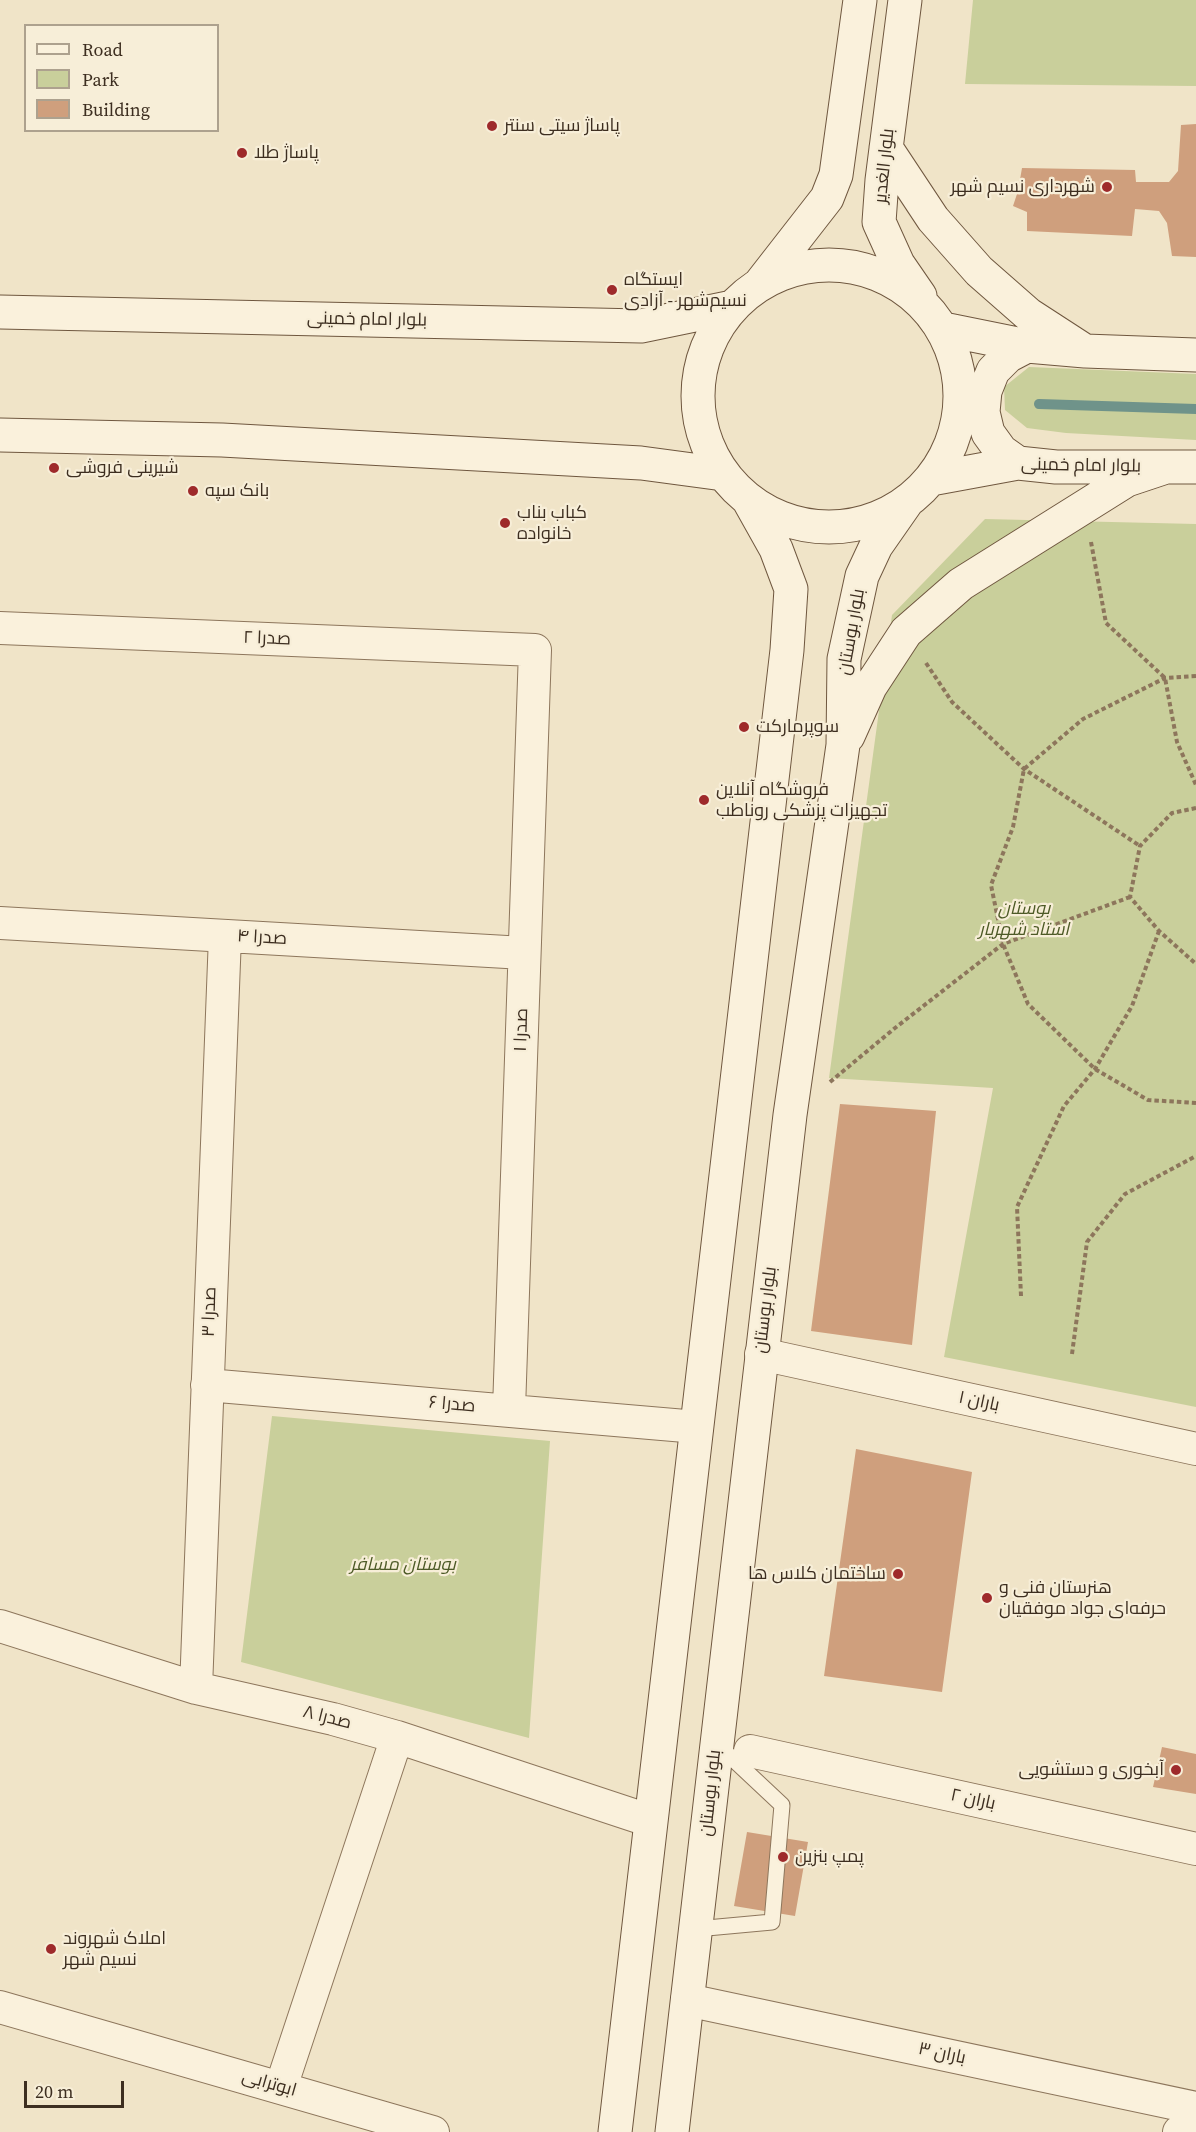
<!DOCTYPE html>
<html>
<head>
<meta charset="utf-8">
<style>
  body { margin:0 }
  #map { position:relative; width:1196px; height:2132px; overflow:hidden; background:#f0e4c8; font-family:"Source Serif 4",serif }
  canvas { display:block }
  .legend { position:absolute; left:24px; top:24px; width:195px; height:108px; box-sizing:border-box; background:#f7eed8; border:2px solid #ada18e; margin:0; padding:8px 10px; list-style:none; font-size:18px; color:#3d2e20 }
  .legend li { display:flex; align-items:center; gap:12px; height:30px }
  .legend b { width:30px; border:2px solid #ada18e }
  .scale { position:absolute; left:24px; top:2081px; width:100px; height:27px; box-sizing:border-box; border:3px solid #3d2e20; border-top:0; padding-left:8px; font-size:18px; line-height:21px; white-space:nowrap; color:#3d2e20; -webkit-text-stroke:4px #f7eed8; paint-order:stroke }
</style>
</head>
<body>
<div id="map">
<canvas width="1196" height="2132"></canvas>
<ul class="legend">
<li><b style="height:8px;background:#faf1dc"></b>Road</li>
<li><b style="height:16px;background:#c9cf9b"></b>Park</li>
<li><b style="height:16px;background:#cf9f7d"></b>Building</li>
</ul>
<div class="scale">20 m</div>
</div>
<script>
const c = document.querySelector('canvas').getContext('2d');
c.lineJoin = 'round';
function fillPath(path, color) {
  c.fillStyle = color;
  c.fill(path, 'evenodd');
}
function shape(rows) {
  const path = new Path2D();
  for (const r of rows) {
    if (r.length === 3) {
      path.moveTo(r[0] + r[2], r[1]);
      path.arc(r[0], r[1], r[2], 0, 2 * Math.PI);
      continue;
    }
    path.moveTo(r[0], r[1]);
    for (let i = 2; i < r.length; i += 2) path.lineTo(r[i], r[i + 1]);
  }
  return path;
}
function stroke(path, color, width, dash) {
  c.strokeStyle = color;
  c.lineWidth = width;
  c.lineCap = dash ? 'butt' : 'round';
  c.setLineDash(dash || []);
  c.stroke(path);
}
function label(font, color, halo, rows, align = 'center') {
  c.font = font + ' "Source Serif 4",Cairo,serif';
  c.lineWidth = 4.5;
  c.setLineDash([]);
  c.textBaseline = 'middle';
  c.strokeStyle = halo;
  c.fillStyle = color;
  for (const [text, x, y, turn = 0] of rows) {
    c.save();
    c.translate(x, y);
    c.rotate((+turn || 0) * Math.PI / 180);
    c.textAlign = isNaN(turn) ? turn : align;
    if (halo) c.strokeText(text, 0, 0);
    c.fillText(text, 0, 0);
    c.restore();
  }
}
fillPath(shape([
  [973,0,1196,0,1196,86,965,84],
  [1029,367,1196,374,1196,440,1066,433,1027,428,1005,410,1004,387],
  [985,519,1196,524,1196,1407,944,1357,993,1088,829,1078,892,615],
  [272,1416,550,1441,529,1738,241,1662]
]), '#c9cf9b');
stroke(shape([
  [1039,404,1196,409]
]), '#6f938a', 10);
fillPath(shape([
  [1196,124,1196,257,1172,256,1167,223,1159,211,1135,209,1132,236,1027,231,1027,212,1013,206,1018,191,1022,168,1135,170,1136,182,1169,182,1178,171,1181,125],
  [840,1104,936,1111,912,1345,811,1331],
  [856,1449,972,1472,942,1692,824,1676],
  [1162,1747,1196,1754,1196,1794,1153,1787],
  [747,1832,808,1842,795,1916,734,1906]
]), '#cf9f7d');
const lane = shape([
  [696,1929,772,1922,782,1805,718,1745]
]);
const street = shape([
  [0,628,535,650,509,1409],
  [0,923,524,953],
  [761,1354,1196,1449],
  [207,1385,697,1427],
  [0,1626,196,1688,333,1719,397,1737,651,1821],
  [196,1688,225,936],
  [750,1751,1196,1849],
  [687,2000,1196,2108],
  [0,2007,433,2132],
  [281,2087,397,1737],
  [1179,2132,1196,2122]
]);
const secondary = shape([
  [905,0,882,180,879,222,898,264,920,296],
  [886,148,933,219,979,271,1028,314,1085,351],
  [829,396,131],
  [760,284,827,198,836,175,860,0],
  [0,312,641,326,733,307],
  [943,329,1027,346,1085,351,1196,355],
  [0,435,222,440,641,463,723,474],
  [1018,463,1001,451,988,433,983,412,985,391,993,371,1008,356,1027,346],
  [931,479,1018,463,1056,467,1196,467],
  [848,736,870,687,906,632,961,584,1127,480,1166,467],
  [615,2132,787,650,791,589,776,549,748,499],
  [672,2132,790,1115,843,745,844,659,862,576,876,546,906,503]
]);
stroke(lane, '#8d765c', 17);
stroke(street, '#8d765c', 34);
stroke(secondary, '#6f573f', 35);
stroke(shape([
  [1091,542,1106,623,1165,678,1177,742,1196,785],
  [926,663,952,702,1024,769,1140,846],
  [1196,676,1165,678,1083,719,1024,769,1013,827,991,885,1003,944,1028,1004,1095,1069,1148,1100,1196,1103],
  [1196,808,1172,813,1140,846,1130,897,1159,931,1196,964],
  [830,1082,895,1028,1003,944,1130,897],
  [1021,1296,1017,1207,1064,1106,1095,1069,1132,1006,1159,931],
  [1072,1354,1087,1242,1125,1194,1196,1156]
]), '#8d765c', 4, [4.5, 3]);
stroke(lane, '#faf1dc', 15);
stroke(street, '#faf1dc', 32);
stroke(secondary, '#faf1dc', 33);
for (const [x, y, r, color] of [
  [492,126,6,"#9e2a2b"],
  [242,153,6,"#9e2a2b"],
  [1107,187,6,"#9e2a2b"],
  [612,290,6,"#9e2a2b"],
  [54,468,6,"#9e2a2b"],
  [193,491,6,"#9e2a2b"],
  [505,523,6,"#9e2a2b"],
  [744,727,6,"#9e2a2b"],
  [704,800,6,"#9e2a2b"],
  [898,1574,6,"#9e2a2b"],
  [987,1598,6,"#9e2a2b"],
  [1176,1770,6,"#9e2a2b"],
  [783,1857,6,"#9e2a2b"],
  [51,1949,6,"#9e2a2b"]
]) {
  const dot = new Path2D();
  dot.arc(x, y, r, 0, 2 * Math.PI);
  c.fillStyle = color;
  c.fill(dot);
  stroke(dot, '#f7eed8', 2);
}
label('18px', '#3d2e20', '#f7eed8', [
  ["پاساژ سیتی سنتر",504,126],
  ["پاساژ طلا",254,153],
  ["شهرداری نسیم شهر",1095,187,"right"],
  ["ایستگاه",624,280],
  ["نسیم‌شهر - آزادی",624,301],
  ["شیرینی فروشی",66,468],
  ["بانک سپه",205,491],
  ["کباب بناب",517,513],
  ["خانواده",517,534],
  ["سوپرمارکت",756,727],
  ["فروشگاه آنلاین",716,790],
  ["تجهیزات پزشکی روناطب",716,811],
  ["ساختمان کلاس ها",886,1574,"right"],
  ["هنرستان فنی و",999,1588],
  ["حرفه‌ای جواد موفقیان",999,1609],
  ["آبخوری و دستشویی",1164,1770,"right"],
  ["پمپ بنزین",795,1857],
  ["املاک شهروند",63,1939],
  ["نسیم شهر",63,1960]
], 'left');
label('18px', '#3d2e20', '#f7eed8', [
  ["بلوار الغدیر",885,166,-84],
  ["بلوار امام خمینی",367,320,1],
  ["بلوار امام خمینی",1081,466,1],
  ["بلوار بوستان",852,632,-80],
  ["صدرا ۲",267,639,2],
  ["صدرا ۴",262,938,3],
  ["صدرا ۱",522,1030,-88],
  ["بلوار بوستان",766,1310,-83],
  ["صدرا ۳",210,1312,-88],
  ["باران ۱",979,1402,12],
  ["صدرا ۶",452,1405,5],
  ["صدرا ۸",327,1718,14],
  ["بلوار بوستان",711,1793,-84],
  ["باران ۲",973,1800,12],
  ["باران ۳",942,2054,12],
  ["ابوترابی",269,2084,16]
]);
label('italic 18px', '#4d5a26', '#f7eed8', [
  ["بوستان",1024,909],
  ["استاد شهریار",1024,930],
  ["بوستان مسافر",403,1565]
]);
</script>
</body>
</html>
